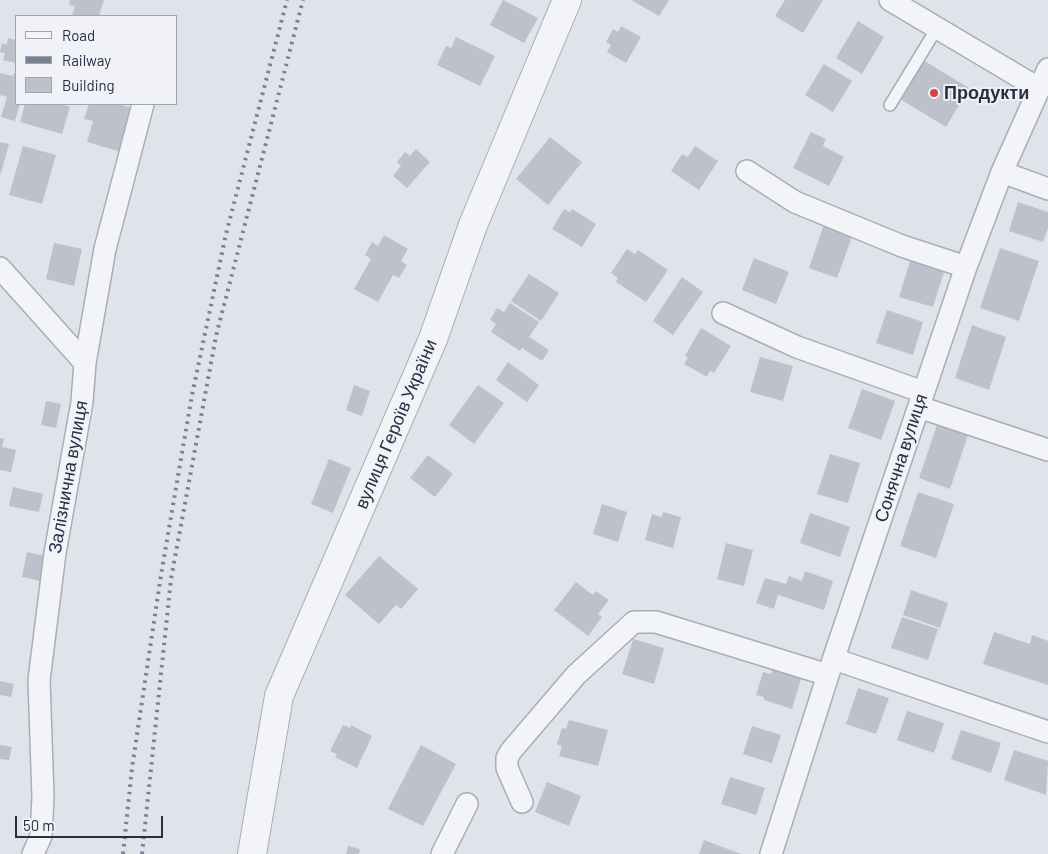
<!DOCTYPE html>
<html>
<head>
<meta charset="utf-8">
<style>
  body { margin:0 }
  #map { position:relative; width:1048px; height:854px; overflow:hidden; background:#e0e3e9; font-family:Barlow,sans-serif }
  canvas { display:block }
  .legend { position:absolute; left:15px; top:15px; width:162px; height:90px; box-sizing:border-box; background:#f0f2f7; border:1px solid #a0a4ae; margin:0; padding:6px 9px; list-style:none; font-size:15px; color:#292e41 }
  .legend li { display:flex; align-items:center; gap:10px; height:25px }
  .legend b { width:25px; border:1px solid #a0a4ae }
  .scale { position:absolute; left:15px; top:816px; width:148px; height:22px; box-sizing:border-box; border:2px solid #292e41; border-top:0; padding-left:6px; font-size:15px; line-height:18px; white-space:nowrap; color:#292e41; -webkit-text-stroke:4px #f0f2f7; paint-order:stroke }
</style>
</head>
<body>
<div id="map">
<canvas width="1048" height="854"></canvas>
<ul class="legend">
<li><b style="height:6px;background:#f3f4f7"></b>Road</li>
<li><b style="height:6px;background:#798093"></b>Railway</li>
<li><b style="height:14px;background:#bdc1cc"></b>Building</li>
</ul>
<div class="scale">50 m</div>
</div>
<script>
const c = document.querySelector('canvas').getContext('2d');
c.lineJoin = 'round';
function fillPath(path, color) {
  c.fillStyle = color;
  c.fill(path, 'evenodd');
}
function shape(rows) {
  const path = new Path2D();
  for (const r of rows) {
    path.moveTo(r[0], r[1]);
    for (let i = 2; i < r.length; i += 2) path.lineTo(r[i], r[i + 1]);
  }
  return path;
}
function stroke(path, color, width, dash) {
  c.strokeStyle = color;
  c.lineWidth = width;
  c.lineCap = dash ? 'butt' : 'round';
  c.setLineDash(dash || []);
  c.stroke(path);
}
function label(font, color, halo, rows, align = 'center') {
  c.font = font + ' Barlow,sans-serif';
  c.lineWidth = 4;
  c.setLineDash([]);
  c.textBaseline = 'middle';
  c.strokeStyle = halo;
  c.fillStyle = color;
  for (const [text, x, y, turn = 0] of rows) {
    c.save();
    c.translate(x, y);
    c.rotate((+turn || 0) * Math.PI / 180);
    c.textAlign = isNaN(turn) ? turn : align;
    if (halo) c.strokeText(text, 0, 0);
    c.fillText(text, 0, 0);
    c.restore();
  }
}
fillPath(shape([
  [70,0,104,0,99,16,72,16,75,6,69,5],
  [503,0,538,18,524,43,490,25],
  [631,0,669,0,659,16],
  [785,0,823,0,803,33,775,16],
  [858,21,884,37,862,74,836,58],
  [621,26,641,37,626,63,607,52,611,45,606,42,613,29,618,32],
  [456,37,495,56,480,86,437,65,446,46,451,48],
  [8,38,16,40,16,63,3,60,5,53,0,52,2,43,7,45],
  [923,60,969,88,946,127,900,99],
  [824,64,852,81,833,112,805,95],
  [0,73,13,76,14,73,16,73,16,104,20,104,15,121,1,117,7,97,0,95],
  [25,104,61,104,70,107,62,134,20,122],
  [89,104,119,104,132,108,121,152,87,142,93,121,84,119],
  [811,132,826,139,823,146,844,157,829,186,793,168],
  [550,137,582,162,548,205,516,179],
  [0,142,9,144,1,173,0,173],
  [23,146,56,155,42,204,9,195],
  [695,146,718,161,699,190,671,171,682,154,688,157],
  [416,149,430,162,407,188,393,176,401,166,397,162,405,152,410,156],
  [1018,202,1048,212,1048,228,1043,242,1009,231],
  [564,209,570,212,572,209,596,224,582,247,552,229],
  [824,224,853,234,837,278,809,268],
  [384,235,408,249,401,261,407,265,399,278,393,275,378,302,354,289,371,259,365,255,372,242,378,246],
  [54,243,82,249,74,286,46,279],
  [1000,248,1039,261,1019,321,980,308],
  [627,249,635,254,638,250,668,270,646,302,616,282,618,278,611,273],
  [754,258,789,272,776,304,742,290],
  [910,261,944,272,933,307,899,297],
  [529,274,559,293,541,321,511,301],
  [682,277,703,292,673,335,653,321],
  [510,303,539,322,529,337,549,350,542,361,522,348,520,351,491,332,496,324,490,320,497,308,504,312],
  [887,310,923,322,913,355,876,343],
  [972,325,1006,337,989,390,955,378],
  [701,328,731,346,714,373,710,371,707,377,684,364,688,357,685,356],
  [760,357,793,366,783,401,750,392],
  [508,362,539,385,527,402,496,380],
  [354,385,370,391,362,416,346,410],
  [478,385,504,403,474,444,449,425],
  [862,389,895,401,881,440,848,428],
  [46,401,61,404,56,428,41,425],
  [939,419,970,429,950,489,919,478],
  [0,438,4,439,2,447,16,450,11,472,0,470],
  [830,454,860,463,848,503,817,494],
  [428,455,453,474,435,497,410,478],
  [329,459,351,468,333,513,311,504],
  [13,487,43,494,39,512,9,506],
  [918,492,954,504,936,558,900,546],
  [602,504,627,512,618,542,593,534],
  [663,512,681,517,673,548,645,540,652,514,662,517],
  [810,513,850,527,840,557,800,543],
  [726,543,753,550,744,586,717,579],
  [27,552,45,556,40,581,22,577],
  [379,556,418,589,401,609,396,605,379,624,345,595],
  [805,571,833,581,824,610,778,595,774,609,756,603,765,578,786,584,789,576,802,581],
  [576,582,593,595,596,591,609,600,598,614,602,617,588,636,554,610],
  [911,590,948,603,940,628,903,615],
  [902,617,938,629,928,660,891,648],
  [994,632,1030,644,1032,635,1048,641,1048,685,983,664],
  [633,639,664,648,654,684,622,674],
  [775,664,803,672,792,709,764,700,764,697,756,695,763,672,771,674],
  [0,681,14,684,11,697,0,695],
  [858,688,889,698,876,734,846,724],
  [907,711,944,723,934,753,897,740],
  [569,720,608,730,598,766,559,756,562,746,557,744,562,728,566,729],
  [343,725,350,728,351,725,372,736,357,768,335,757,337,754,330,751],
  [752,726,781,735,772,763,743,754],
  [961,730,1001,743,991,773,951,759],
  [0,745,12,747,9,760,0,759],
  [421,745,456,764,423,826,388,809],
  [1014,750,1048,761,1046,795,1004,780],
  [730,777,765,788,756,815,721,804],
  [547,782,581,796,569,826,535,812],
  [704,840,741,854,699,854],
  [348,846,360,849,359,854,346,854]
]), '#bdc1cc');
const service = shape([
  [890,105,937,28]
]);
const minor = shape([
  [890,0,1038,88],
  [747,171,795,202,902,246,966,267],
  [1002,172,1048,189],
  [0,268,85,363],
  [723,313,797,347,923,392],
  [919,407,1048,450],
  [834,659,1048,732],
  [522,802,507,768,507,758,511,751,576,675,634,622,656,622,828,675],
  [33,854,41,836,43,797,39,680,55,553,82,402,85,363,105,249,143,104],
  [442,854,467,804],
  [771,854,828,675,966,267,1002,172,1048,69]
]);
const tertiary = shape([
  [252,854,279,696,433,339,473,225,567,0]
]);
stroke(service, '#a9adb7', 14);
stroke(minor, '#a9adb7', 24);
stroke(tertiary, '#a9adb7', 30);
stroke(service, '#f3f4f7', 11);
stroke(minor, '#f3f4f7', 21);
stroke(tertiary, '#f3f4f7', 28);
stroke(shape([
  [123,854,132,768,161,575,192,395,226,234,287,0],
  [142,854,171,579,216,336,303,0]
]), '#798093', 4, [2.5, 5]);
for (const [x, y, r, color] of [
  [934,93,5,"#cf4548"]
]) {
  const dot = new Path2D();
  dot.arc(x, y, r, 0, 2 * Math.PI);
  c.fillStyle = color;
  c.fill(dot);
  stroke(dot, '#f0f2f7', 2);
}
label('bold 18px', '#292e41', '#f0f2f7', [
  ["Продукти",944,93]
], 'left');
label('18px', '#292e41', '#f0f2f7', [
  ["вулиця Героїв України",396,424,-67],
  ["Сонячна вулиця",901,458,-72],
  ["Залізнична вулиця",68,477,-80]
]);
</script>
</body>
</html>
